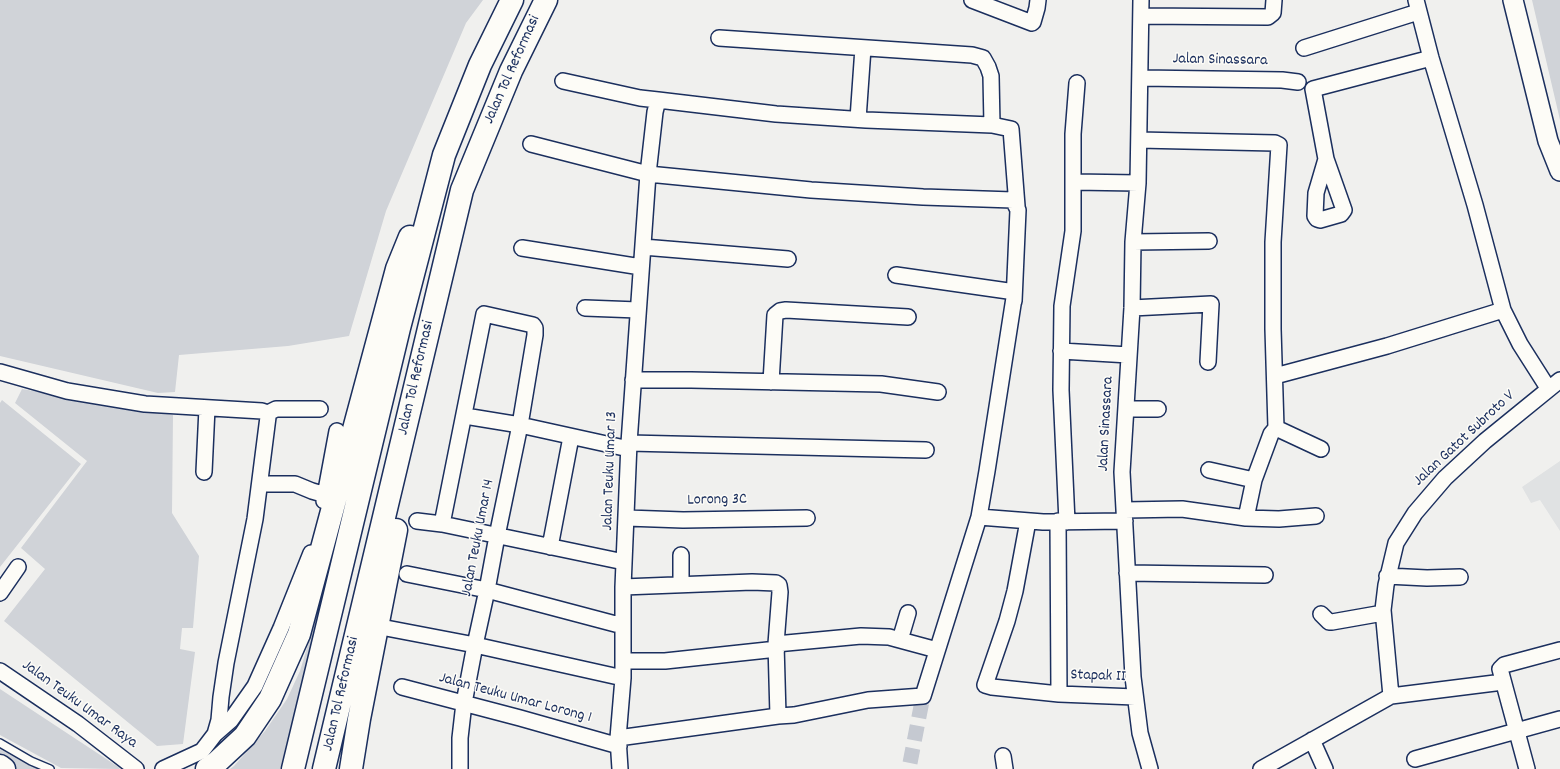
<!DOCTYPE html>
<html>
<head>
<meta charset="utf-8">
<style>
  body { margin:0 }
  canvas { display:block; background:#f0f0ee }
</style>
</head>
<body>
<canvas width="1560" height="769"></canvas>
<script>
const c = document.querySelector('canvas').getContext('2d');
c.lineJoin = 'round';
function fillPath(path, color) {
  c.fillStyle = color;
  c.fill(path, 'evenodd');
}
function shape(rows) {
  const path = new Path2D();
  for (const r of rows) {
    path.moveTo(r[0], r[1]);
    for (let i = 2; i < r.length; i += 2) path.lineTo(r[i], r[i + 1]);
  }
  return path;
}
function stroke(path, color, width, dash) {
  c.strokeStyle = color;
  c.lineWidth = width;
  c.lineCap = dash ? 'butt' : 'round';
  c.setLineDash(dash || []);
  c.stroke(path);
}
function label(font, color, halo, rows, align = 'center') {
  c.font = font + ' Dekko,sans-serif';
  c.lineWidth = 3;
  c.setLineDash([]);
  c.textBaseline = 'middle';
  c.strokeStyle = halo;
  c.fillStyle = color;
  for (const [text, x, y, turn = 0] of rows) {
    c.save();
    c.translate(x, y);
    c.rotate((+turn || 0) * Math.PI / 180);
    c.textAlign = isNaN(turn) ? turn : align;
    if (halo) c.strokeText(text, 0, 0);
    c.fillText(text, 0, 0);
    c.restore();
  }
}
fillPath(shape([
  [1560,461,1560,531,1540,500,1531,503,1522,487]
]), '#e0e2e3');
fillPath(shape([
  [0,0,483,0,466,23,386,211,349,336,288,346,179,355,175,392,158,393,0,356],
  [1532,0,1560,0,1560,120],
  [22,389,173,415,172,513,199,556,193,628,182,628,180,649,195,652,183,744,157,746,4,621,45,569,21,548,87,461,15,403],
  [2,400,81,464,0,567,0,403],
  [336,551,280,769,230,769,234,766,265,731,287,699,300,671],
  [0,689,120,768,119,769,61,768,0,735],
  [0,749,25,763,42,769,17,769,9,765,0,759]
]), '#d0d3d8');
stroke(shape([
  [910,763,923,696]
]), '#c5c9d1', 15, [15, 8]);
const service = shape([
  [0,743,31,761,50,769]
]);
const minor = shape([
  [972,0,1032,23,1033,22,1037,8,1038,0],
  [1141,0,1138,183,1133,242,1132,308,1122,472,1133,677,1140,733,1150,769],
  [1416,0,1431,58,1475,205,1503,310,1520,344,1548,388],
  [1141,16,1268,17,1273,13,1274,0],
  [719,38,972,55,983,58,988,67,991,76,992,125],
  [1304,48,1418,12],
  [1141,78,1282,80,1298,82],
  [563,81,640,98,658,100,655,112,648,174,811,190,923,197,1013,200,1018,210,1014,301],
  [658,100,776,114,866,120,992,125,1011,129,1017,206],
  [858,119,863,48],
  [1139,140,1275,143,1279,145,1273,242,1273,329,1276,428,1271,434,1254,480,1246,518],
  [531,144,648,174,629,443,623,587,623,678,618,738,620,769],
  [1326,159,1344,210,1341,214,1320,220,1317,219,1315,216,1316,193,1326,159,1313,89,1431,58],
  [1074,182,1138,183],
  [1133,242,1209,241],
  [643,247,788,259],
  [522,248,641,267],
  [585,308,638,310],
  [1132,308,1211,304,1208,362],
  [1061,351,1129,355],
  [0,372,67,391,145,404,262,411,268,413],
  [1275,376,1387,346,1503,310],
  [633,380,691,380,881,384,938,392],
  [771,382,775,315,780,311,786,310,908,317],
  [1126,409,1158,409],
  [268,413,276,409,320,409],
  [465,416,520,425,535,335,535,328,533,325,484,314,442,524,624,562],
  [1276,428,1321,449],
  [629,443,926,450],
  [1209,470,1254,480],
  [204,472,207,408],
  [260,484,295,484,312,491,326,495],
  [324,501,337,431],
  [1125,510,1182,509,1246,518,1279,519,1316,516],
  [979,517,1043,522,1125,521],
  [627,518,683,520,807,518],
  [417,521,442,524],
  [1028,521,1015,591,1007,621,985,685,992,687,1059,694,1135,697],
  [1058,521,1059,694],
  [1067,522,1061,390,1062,306,1073,231,1073,134,1077,83],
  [550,547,571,437],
  [1127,573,1265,575],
  [407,574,487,590,623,626],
  [1387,576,1427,578,1460,577],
  [681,584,681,555],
  [623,587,752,582,776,583,779,585,780,592,776,644,778,716],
  [0,593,18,567],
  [908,613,900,640,937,650],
  [1321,614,1329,622,1332,622,1383,613],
  [386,628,475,645,623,678],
  [776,644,861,636,889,637,900,640],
  [623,661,665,661,777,649],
  [0,671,78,724,136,769],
  [402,687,520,718,619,746],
  [1391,696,1383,610,1386,585,1396,543,1415,513,1445,478,1485,441,1560,380],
  [215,734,231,720,255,686,281,628,311,553],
  [618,738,778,716,794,715,868,700,923,696,979,517,987,471,1014,298,1012,293,1008,291,896,275],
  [1312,740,1325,769],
  [1003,756,1005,769],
  [1415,759,1560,719],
  [163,769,202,751,215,734,219,720,221,697,226,663,255,519,268,417,268,413],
  [460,769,460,738,464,703,475,645,487,590,497,536,520,425,629,449],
  [1261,769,1391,696,1503,682],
  [1527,769,1500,669,1504,665,1560,650]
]);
const tertiary = shape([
  [1513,0,1548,141,1560,171]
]);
const motorway = shape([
  [0,766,4,769],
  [207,769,216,763,245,736,270,699,299,634,397,269,410,237],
  [293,769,399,328,444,155,480,65,512,0],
  [324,769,462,190,511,71,546,0],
  [351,769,359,719,396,530]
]);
stroke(service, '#1b2f5e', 10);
stroke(minor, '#1b2f5e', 18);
stroke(tertiary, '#1b2f5e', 22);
stroke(motorway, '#1b2f5e', 25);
stroke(service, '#fdfcf7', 7);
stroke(minor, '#fdfcf7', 15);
stroke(tertiary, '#fdfcf7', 19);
stroke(motorway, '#fdfcf7', 22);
label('16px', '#1b2f5e', '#fdfcf7', [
  ["Jalan Sinassara",1220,61,1],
  ["Jalan Tol Reformasi",513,70,-66],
  ["Jalan Tol Reformasi",417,378,-77],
  ["Jalan Sinassara",1107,424,-87],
  ["Jalan Gatot Subroto V",1465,439,-43],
  ["Jalan Teuku Umar 13",611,471,-88],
  ["Lorong 3C",717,501,-1],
  ["Jalan Teuku Umar 14",479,538,-79],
  ["Stapak II",1098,677,2],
  ["Jalan Tol Reformasi",342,694,-77],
  ["Jalan Teuku Umar Lorong 1",515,699,15],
  ["Jalan Teuku Umar Raya",79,705,36]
]);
</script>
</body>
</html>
